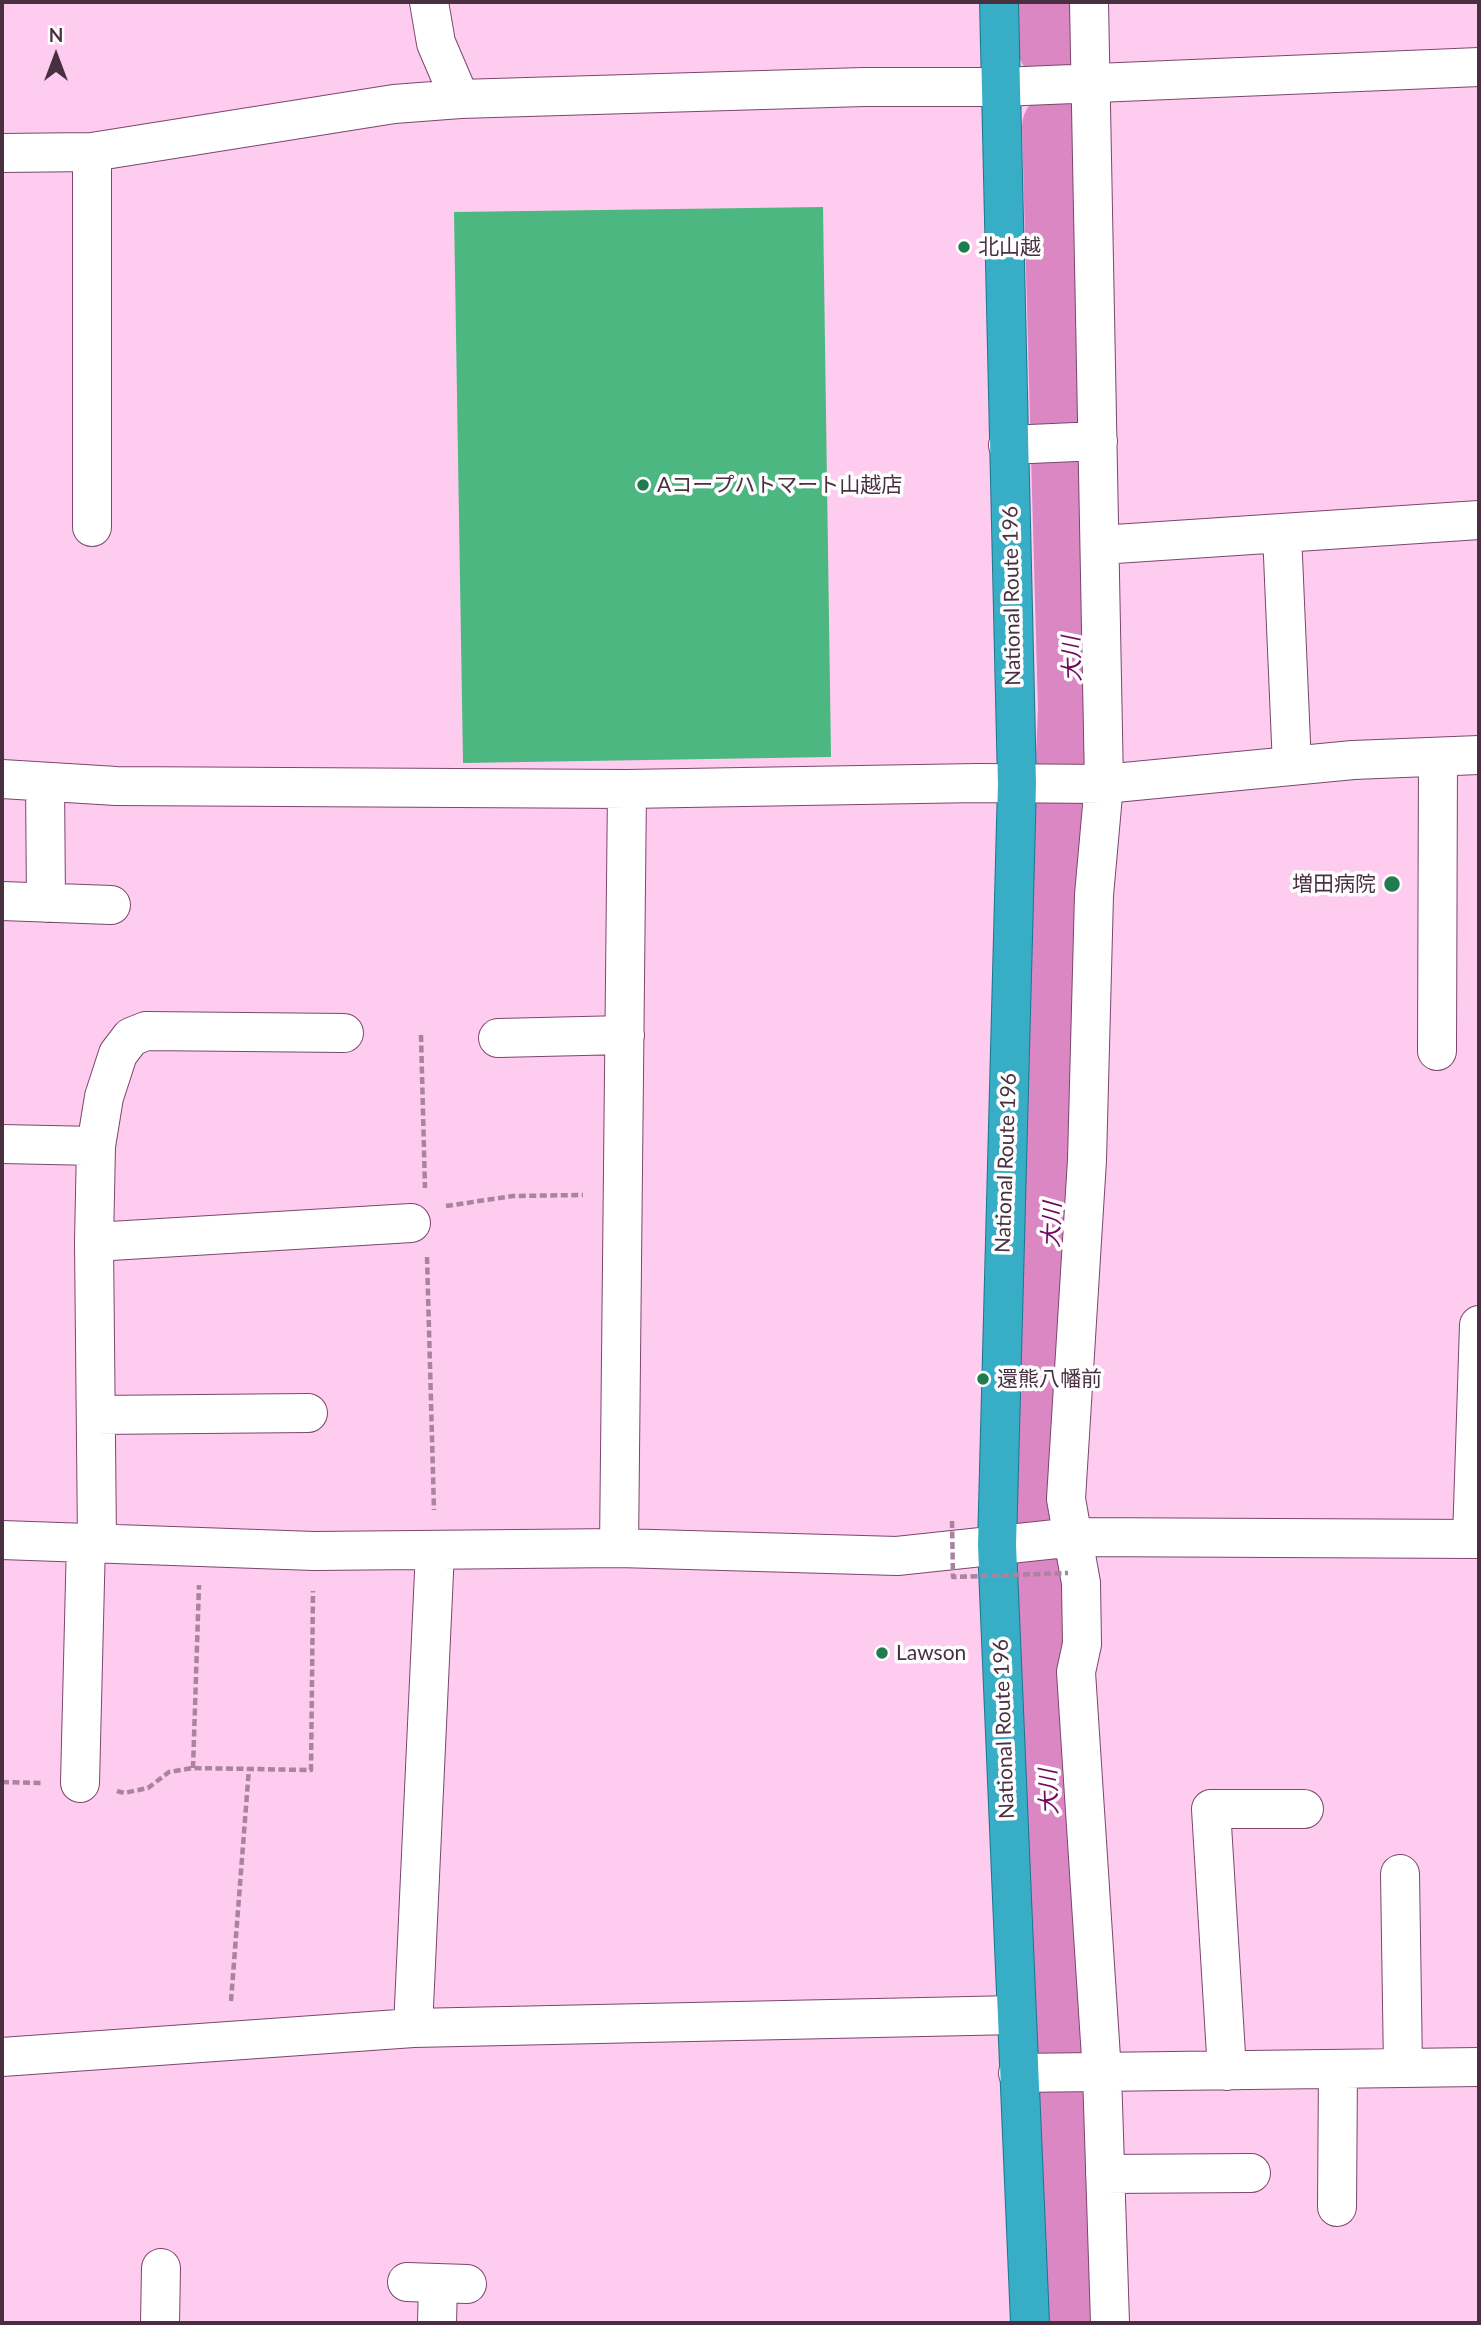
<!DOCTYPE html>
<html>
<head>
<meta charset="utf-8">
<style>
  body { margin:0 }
  #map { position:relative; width:1481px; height:2325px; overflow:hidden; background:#fdccee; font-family:Lato,sans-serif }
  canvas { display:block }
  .frame { position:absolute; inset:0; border:4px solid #483041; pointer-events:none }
  .north { position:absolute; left:21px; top:21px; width:70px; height:70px; -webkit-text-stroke:5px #fefefe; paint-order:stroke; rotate:0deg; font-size:19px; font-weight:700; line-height:28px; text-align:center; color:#483041 }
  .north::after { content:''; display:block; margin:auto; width:24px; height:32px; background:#483041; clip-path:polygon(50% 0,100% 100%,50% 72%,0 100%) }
</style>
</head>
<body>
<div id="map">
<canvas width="1481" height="2325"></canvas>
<div class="frame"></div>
<div class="north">N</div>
</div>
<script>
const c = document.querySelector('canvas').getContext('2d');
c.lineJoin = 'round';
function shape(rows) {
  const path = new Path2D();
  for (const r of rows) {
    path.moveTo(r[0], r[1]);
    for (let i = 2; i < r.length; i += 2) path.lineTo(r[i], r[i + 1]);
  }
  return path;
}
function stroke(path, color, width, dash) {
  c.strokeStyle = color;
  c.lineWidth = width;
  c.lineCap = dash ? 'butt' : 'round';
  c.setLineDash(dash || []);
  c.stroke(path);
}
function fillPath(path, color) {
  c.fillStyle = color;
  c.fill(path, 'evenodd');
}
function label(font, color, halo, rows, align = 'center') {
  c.font = font + ' Lato,"Noto Sans JP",sans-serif';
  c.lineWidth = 7;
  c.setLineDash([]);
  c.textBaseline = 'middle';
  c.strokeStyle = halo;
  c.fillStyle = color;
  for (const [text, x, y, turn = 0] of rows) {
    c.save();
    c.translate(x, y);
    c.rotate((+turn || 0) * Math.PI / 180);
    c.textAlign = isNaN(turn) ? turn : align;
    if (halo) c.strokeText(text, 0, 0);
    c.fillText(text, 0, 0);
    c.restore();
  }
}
stroke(shape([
  [1052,2,1053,45],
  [1058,127,1074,709,1041,1500,1058,2109,1071,2323]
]), '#db87c4', 72);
fillPath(shape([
  [823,207,831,757,463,763,454,212]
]), '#4cb780');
const minor = shape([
  [429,2,436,43,460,99],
  [1089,2,1104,784,1094,895,1087,1160,1066,1499,1081,1583,1082,1644,1076,1672,1102,2073,1110,2323],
  [92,152,92,527],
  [2,153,92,152,394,104,460,99,864,87,1001,87,1479,67],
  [1008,445,1098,441],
  [1282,533,1292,766],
  [1100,545,1479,520],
  [2,779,116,786,627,789,978,783,1104,784,1353,760,1479,755],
  [45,782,46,903],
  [2,901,111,905],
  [498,1038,625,1035],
  [1437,1051,1438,757],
  [2,1144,96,1146],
  [94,1242,411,1223],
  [96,1415,308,1413],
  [1472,1539,1479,1325],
  [2,1540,314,1551,619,1548,897,1556,1075,1537,1479,1539],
  [97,1541,94,1242,96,1146,104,1097,118,1054,131,1037,146,1031,344,1033],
  [619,1548,627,789],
  [80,1783,86,1541],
  [1400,1874,1403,2068],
  [413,2028,435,1551],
  [2,2057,413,2028,1016,2015],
  [1227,2071,1211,1809,1304,1809],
  [1018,2073,1479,2067],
  [1105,2174,1251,2173],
  [1337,2207,1338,2069],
  [407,2282,467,2284],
  [160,2323,161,2268],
  [437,2323,438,2284]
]);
const trunk = shape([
  [999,2,1017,784,997,1545,1030,2323]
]);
stroke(minor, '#7b476d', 40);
stroke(trunk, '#1d758e', 40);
stroke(shape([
  [421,1035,425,1188],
  [446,1206,513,1196,583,1195],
  [427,1257,434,1510],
  [193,1768,199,1585],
  [2,1782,43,1783],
  [117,1791,124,1793,148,1788,169,1772,193,1768,311,1770,313,1591],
  [231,2001,249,1768]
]), '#aa849e', 4.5, [7, 3.5]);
stroke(minor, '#fff', 38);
stroke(trunk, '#38aec6', 38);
stroke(shape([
  [952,1521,953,1577,1068,1573]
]), '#aa849e', 4.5, [7, 3.5]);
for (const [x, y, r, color] of [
  [964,247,7,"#217b50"],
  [643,485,7,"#217b50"],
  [1392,884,9,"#217b50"],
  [983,1379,7,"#217b50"],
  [882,1653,7,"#217b50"]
]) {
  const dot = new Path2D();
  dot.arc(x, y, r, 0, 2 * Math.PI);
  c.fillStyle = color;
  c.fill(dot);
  stroke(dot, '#fefefe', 2.5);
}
label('21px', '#483041', '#fefefe', [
  ["北山越",978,247],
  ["Aコープハトマート山越店",657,485],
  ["増田病院",1376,884,"right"],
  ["還熊八幡前",997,1379],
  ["Lawson",896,1653]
], 'left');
label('21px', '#483041', '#fefefe', [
  ["National Route 196",1012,596,-91],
  ["National Route 196",1006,1163,-88],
  ["National Route 196",1004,1729,-92]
]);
label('italic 23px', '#71095e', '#fefefe', [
  ["大川",1072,659,-92],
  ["大川",1052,1225,-88],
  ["大川",1049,1792,-92]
]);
</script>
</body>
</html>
